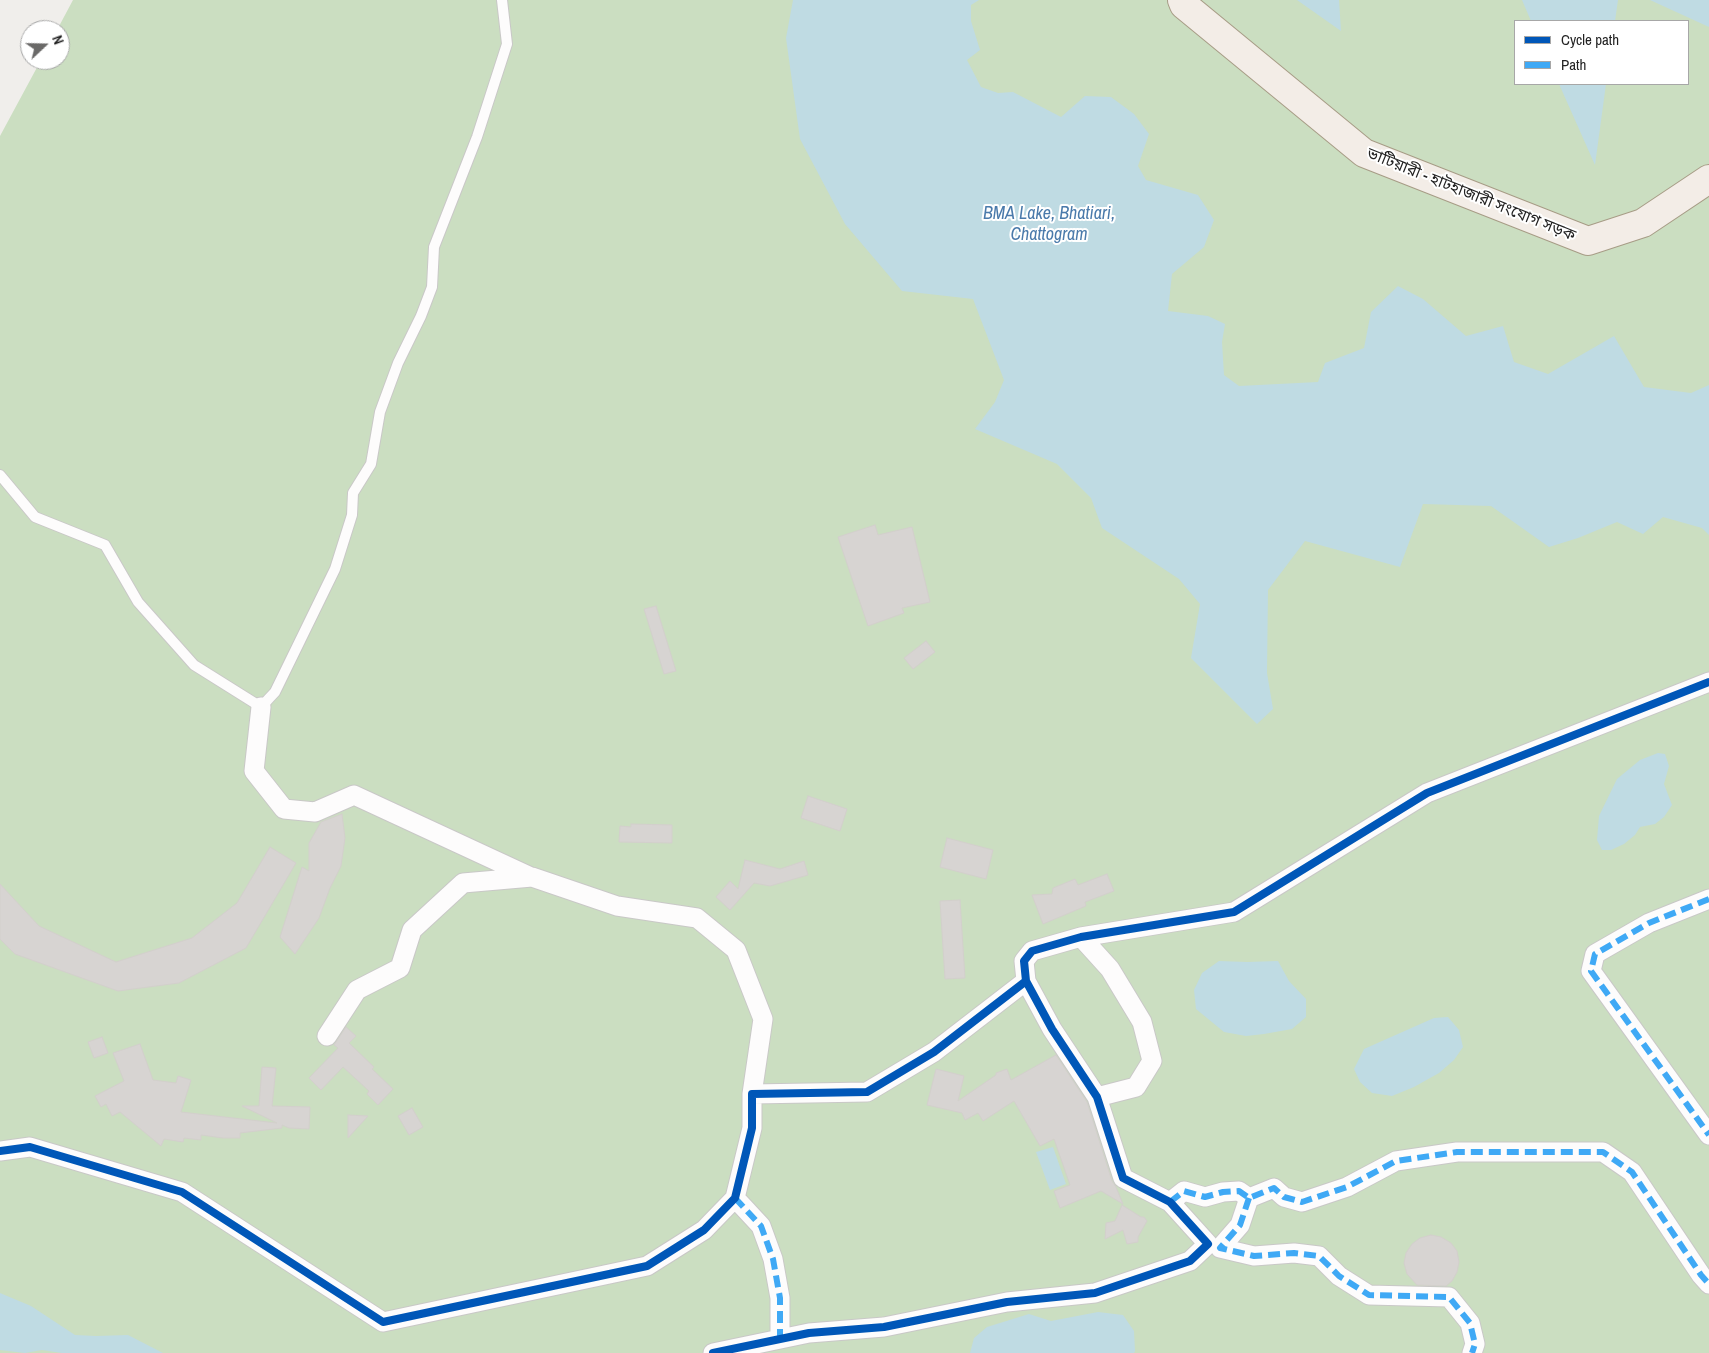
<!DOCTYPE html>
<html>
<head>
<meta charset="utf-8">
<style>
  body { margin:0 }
  #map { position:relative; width:1709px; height:1353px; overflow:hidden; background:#f0eeeb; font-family:"Archivo Narrow",sans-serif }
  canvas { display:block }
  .legend { position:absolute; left:1514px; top:20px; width:175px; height:65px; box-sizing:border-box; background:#fff; border:1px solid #a7a7a7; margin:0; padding:6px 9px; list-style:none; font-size:15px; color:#222 }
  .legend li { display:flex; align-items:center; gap:10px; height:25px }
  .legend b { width:25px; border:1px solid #a7a7a7 }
  .north { position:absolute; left:20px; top:20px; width:50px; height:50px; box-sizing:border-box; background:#fff; border:1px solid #a7a7a7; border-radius:50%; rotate:69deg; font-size:14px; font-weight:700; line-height:20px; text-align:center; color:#222 }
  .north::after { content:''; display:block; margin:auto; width:18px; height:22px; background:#6a6968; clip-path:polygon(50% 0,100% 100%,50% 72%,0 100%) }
</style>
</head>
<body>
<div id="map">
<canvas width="1709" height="1353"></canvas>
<ul class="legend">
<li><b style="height:6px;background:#0057b8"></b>Cycle path</li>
<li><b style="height:6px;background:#3fa9f5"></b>Path</li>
</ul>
<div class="north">N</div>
</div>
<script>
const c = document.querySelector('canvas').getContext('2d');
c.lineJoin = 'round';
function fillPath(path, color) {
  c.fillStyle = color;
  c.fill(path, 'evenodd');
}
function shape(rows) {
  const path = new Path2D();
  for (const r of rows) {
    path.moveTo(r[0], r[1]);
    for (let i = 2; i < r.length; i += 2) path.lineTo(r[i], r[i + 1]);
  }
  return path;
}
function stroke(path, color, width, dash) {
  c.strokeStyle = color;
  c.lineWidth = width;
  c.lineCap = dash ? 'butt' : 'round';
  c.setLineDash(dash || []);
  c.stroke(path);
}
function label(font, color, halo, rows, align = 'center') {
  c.font = font + ' "Archivo Narrow","Noto Sans Bengali",sans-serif';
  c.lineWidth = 4;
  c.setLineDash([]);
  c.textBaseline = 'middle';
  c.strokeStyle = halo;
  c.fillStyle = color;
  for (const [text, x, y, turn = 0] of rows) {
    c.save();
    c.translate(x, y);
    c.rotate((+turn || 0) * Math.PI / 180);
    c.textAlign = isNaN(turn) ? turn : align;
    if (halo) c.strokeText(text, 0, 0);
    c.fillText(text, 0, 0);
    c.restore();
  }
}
fillPath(shape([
  [73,0,1709,0,1709,1353,0,1353,0,136,41,60,60,60,60,30,57,30],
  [1515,21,1688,21,1688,84,1515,84]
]), '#cbdec1');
fillPath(shape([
  [793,0,979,0,971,5,971,21,980,50,967,60,981,87,998,93,1013,92,1061,117,1085,96,1111,97,1134,114,1149,134,1138,166,1146,180,1198,195,1214,220,1204,247,1172,274,1168,311,1208,316,1225,324,1222,342,1224,375,1239,386,1318,382,1325,363,1364,348,1371,312,1398,286,1423,299,1466,336,1503,326,1514,362,1548,374,1614,336,1644,387,1691,393,1709,385,1709,535,1702,528,1663,517,1643,534,1617,522,1578,538,1549,547,1491,506,1423,504,1400,567,1305,541,1268,590,1267,673,1273,709,1257,724,1191,658,1200,604,1179,579,1102,528,1091,498,1057,464,975,429,995,402,1004,380,973,299,902,291,845,224,800,139,786,38],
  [1297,0,1339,0,1341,31],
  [1522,0,1618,0,1615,21,1531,21],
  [1650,0,1709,0,1709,27],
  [1559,84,1606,84,1595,165],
  [1658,753,1665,754,1669,766,1664,784,1672,805,1664,817,1655,824,1640,827,1635,835,1624,844,1611,850,1602,850,1597,840,1599,816,1617,779,1640,760],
  [1219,961,1247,962,1278,961,1289,981,1306,999,1306,1017,1292,1029,1264,1034,1246,1036,1224,1032,1196,1009,1194,990,1202,973],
  [1448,1017,1459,1030,1463,1047,1454,1060,1439,1073,1414,1087,1392,1096,1372,1093,1360,1082,1354,1069,1364,1049,1434,1018],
  [1053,1147,1066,1184,1050,1190,1036,1152],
  [0,1293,31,1306,75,1335,96,1336,128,1335,163,1353,62,1353,42,1350,25,1353,0,1350],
  [1098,1312,1123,1315,1134,1331,1135,1351,1134,1353,970,1353,974,1338,987,1327,1029,1314,1051,1321]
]), '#bfdbe3');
const building = shape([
  [875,525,878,535,912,527,930,602,902,608,904,613,868,626,838,537,875,525],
  [656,606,676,671,664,674,644,609,656,606],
  [926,641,935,652,913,669,904,658,926,641],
  [808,796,847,809,840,831,801,818,808,796],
  [342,814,345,838,341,866,330,888,319,918,295,954,280,937,302,867,309,871,309,843,321,822,342,814],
  [631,824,672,825,672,843,619,842,620,826,631,827,631,824],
  [947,838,993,850,986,879,940,867,947,838],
  [270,847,296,863,246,948,179,983,118,991,15,954,0,939,0,884,39,926,116,962,192,938,237,903,270,847],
  [745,860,780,869,804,861,808,875,770,886,754,883,730,910,716,897,730,881,738,889,745,860],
  [1107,874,1114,891,1085,902,1086,906,1043,924,1032,895,1052,894,1053,888,1075,879,1078,885,1107,874],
  [960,900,965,978,945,979,940,901,960,900],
  [346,1027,356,1036,349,1043,374,1067,372,1069,393,1089,378,1105,367,1094,369,1091,343,1067,321,1090,309,1078,338,1048,334,1045,346,1027],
  [102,1037,108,1053,94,1058,88,1042,102,1037],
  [140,1044,153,1080,176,1083,178,1076,191,1080,181,1112,277,1123,242,1106,259,1106,262,1067,276,1068,272,1106,310,1107,309,1129,289,1128,282,1125,282,1128,240,1133,240,1138,223,1138,201,1135,201,1140,184,1138,183,1142,164,1139,161,1146,120,1112,112,1116,106,1104,101,1107,95,1096,124,1081,113,1053,140,1044],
  [1056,1055,1087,1102,1112,1181,1116,1187,1123,1204,1101,1191,1060,1208,1054,1191,1070,1185,1054,1139,1040,1146,1014,1101,983,1121,978,1113,965,1120,962,1113,927,1105,936,1069,964,1076,958,1101,996,1075,996,1073,1007,1069,1011,1080,1056,1055],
  [412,1108,423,1127,409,1135,398,1116,412,1108],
  [348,1115,368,1116,348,1138,348,1115],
  [1122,1205,1141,1217,1144,1217,1147,1221,1138,1237,1138,1242,1127,1244,1123,1230,1105,1239,1106,1223,1115,1221,1122,1205],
  [1431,1235,1441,1237,1451,1243,1457,1251,1459,1262,1457,1272,1452,1281,1446,1286,1417,1285,1407,1274,1404,1263,1406,1253,1412,1244,1420,1238,1431,1235]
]);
fillPath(building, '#d7d4d2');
stroke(building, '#d3d0cc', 1);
const service = shape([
  [0,475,35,517,105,545,138,602,194,665,261,707,275,692,335,569,352,515,353,493,371,464,380,412,398,363,421,316,432,287,434,247,477,137,507,44,502,0]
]);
const minor = shape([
  [261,707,254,771,284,809,315,812,354,795,531,877],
  [1709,899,1649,923,1595,954,1591,971,1709,1135],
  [1081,937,1110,969,1142,1022,1152,1061,1136,1087,1097,1097],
  [327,1036,357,990,400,968,412,930,463,883,532,877,617,906,697,918,736,950,763,1019,752,1094],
  [0,1151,30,1147,182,1192,383,1322,647,1266,704,1230,735,1198,752,1128,752,1094,867,1092,934,1052,1026,981],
  [735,1198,761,1226,773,1259,780,1298,780,1339],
  [1249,1198,1240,1225,1220,1248,1254,1256,1294,1253,1319,1256,1339,1276,1369,1295,1449,1297,1470,1323,1475,1344,1472,1353],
  [1170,1202,1184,1191,1205,1197,1223,1192,1239,1191,1249,1198,1274,1188,1284,1197,1302,1202,1347,1187,1396,1161,1457,1152,1603,1152,1632,1172,1701,1275,1709,1284],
  [713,1353,809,1333,884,1327,1007,1302,1095,1293,1190,1261,1208,1244,1170,1202,1123,1178,1097,1097,1052,1029,1026,981,1024,961,1032,951,1081,937,1234,912,1427,793,1709,682]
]);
const primary = shape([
  [1182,0,1184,5,1364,153,1588,241,1643,223,1709,179]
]);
stroke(service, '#c9c8c7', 12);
stroke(minor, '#c9c8c7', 21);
stroke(primary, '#a79c86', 30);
stroke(service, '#fdfcfc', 10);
stroke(minor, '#fdfcfc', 19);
stroke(primary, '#f3ede7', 28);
stroke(shape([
  [1709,899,1649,923,1595,954,1591,971,1709,1135],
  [735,1198,761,1226,773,1259,780,1298,780,1339],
  [1249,1198,1240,1225,1220,1248,1254,1256,1294,1253,1319,1256,1339,1276,1369,1295,1449,1297,1470,1323,1475,1344,1472,1353],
  [1170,1202,1184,1191,1205,1197,1223,1192,1239,1191,1249,1198,1274,1188,1284,1197,1302,1202,1347,1187,1396,1161,1457,1152,1603,1152,1632,1172,1701,1275,1709,1284]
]), '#3fa9f5', 6, [12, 6]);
stroke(shape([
  [0,1151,30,1147,182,1192,383,1322,647,1266,704,1230,735,1198,752,1128,752,1094,867,1092,934,1052,1026,981],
  [713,1353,809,1333,884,1327,1007,1302,1095,1293,1190,1261,1208,1244,1170,1202,1123,1178,1097,1097,1052,1029,1026,981,1024,961,1032,951,1081,937,1234,912,1427,793,1709,682]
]), '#0057b8', 8);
label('16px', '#222', '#fff', [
  ["ভাটিয়ারী - হাটহাজারী সংযোগ সড়ক",1471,195,22]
]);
label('italic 18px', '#4a7aab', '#fff', [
  ["BMA Lake, Bhatiari,",1049,214],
  ["Chattogram",1049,235]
]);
</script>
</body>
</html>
